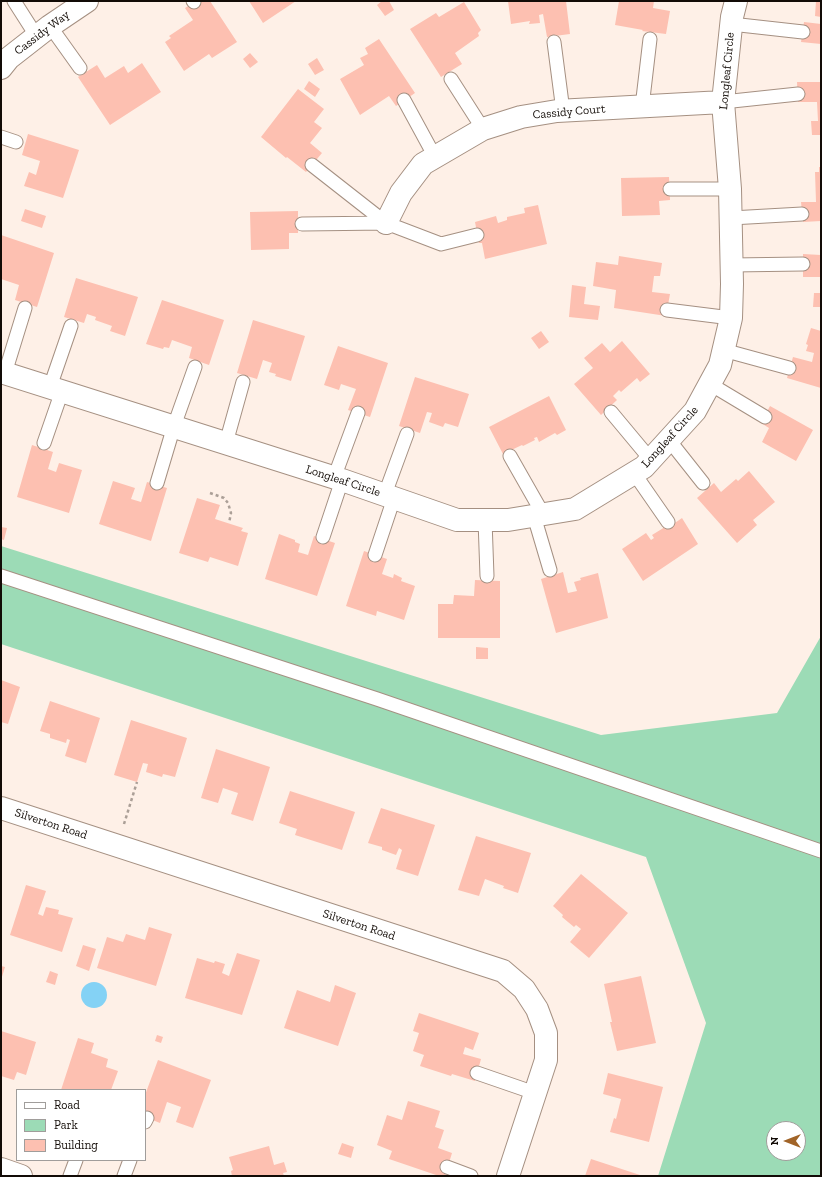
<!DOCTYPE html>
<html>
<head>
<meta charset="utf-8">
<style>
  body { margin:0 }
  #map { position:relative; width:822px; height:1177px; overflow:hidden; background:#fef0e7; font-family:"Zilla Slab",serif }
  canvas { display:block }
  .frame { position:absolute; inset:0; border:2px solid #120b06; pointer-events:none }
  .legend { position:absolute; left:16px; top:1089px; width:130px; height:72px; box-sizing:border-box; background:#fff; border:1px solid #a09d9b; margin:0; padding:5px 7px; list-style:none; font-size:12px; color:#120b06 }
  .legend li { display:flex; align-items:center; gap:8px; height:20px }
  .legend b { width:20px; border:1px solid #a09d9b }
  .north { position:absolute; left:766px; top:1121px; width:40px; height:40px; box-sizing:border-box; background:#fff; border:1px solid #a09d9b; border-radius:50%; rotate:270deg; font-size:11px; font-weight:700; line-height:16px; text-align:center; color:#120b06 }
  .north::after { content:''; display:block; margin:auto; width:14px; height:18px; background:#a16428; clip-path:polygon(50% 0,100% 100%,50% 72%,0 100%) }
</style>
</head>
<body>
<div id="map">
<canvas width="822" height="1177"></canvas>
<div class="frame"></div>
<ul class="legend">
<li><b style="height:5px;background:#fff"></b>Road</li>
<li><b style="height:11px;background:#9cdbb6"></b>Park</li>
<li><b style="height:11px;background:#fdc0b1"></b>Building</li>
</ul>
<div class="north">N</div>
</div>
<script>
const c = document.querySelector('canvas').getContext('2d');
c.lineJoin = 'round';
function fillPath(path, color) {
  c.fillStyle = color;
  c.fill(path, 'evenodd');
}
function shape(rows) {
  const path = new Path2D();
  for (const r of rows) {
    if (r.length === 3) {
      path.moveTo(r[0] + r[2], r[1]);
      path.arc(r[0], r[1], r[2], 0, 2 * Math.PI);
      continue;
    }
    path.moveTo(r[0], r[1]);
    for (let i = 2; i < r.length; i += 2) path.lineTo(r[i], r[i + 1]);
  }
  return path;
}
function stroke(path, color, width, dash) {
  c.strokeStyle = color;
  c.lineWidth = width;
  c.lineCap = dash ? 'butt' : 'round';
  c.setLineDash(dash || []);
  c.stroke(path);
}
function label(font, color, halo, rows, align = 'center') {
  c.font = font + ' "Zilla Slab",serif';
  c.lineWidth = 3.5;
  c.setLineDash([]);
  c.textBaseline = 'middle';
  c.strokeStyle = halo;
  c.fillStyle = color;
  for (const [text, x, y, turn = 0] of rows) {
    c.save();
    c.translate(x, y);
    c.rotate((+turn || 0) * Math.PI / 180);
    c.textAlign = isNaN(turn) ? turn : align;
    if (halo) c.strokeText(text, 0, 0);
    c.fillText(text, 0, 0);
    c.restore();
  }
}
fillPath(shape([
  [1,546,601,735,777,713,821,636,821,1176,658,1176,706,1023,646,857,1,644],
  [774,1129,798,1129,798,1153,774,1153]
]), '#9cdbb6');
fillPath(shape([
  [94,995,13]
]), '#84d2f5');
fillPath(shape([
  [196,1,210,1,237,42,212,58,209,54,184,71,165,42,171,38,169,36,193,20,185,8],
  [249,1,296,1,263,23],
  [382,1,389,1,394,10,385,16,377,5],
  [508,1,566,1,570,34,547,37,543,14,539,15,540,23,529,24,530,21,511,24],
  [619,1,654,1,653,8,670,11,666,34,642,31,643,30,615,25],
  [816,1,821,1,821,17,815,16],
  [464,2,481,30,478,33,479,36,455,53,462,64,441,77,410,29,436,13,439,17],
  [804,22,821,24,821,44,801,42],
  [379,39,415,93,396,106,389,96,360,115,340,79,364,65,360,58,368,54,365,48],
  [250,53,258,62,250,68,243,59],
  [317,58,324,70,315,75,308,64],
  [142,63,161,92,110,125,78,77,97,65,105,78,124,66,128,73],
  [309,81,320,89,315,97,304,89],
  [797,82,821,82,821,135,812,135,811,121,818,121,817,102,798,102],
  [298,89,324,109,314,122,322,128,310,143,322,153,306,172,287,157,286,158,261,137],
  [28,134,79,150,63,198,24,186,29,172,36,175,40,161,22,155],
  [819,167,821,167,821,221,803,222,801,202,816,202,815,172,819,172],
  [669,177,670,200,659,201,660,215,622,216,621,178],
  [538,205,547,244,485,259,482,243,479,243,475,222,496,216,498,223,507,220,507,217,525,213,524,208],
  [25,209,46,216,42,228,21,221],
  [298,211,298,233,289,233,289,249,251,250,250,212],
  [1,235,54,253,37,307,15,300,19,285,1,279],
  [803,254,821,255,821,277,803,277],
  [619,256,662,263,660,276,654,276,652,292,670,294,666,316,614,308,616,290,593,286,596,262,618,265],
  [76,278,138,297,125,336,110,331,112,326,95,320,96,317,87,314,84,323,64,317],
  [572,285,586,287,584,304,600,306,598,320,569,317],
  [814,293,821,293,821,307,813,307],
  [162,300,224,320,209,365,189,358,192,347,172,340,169,348,164,347,163,349,146,344],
  [253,320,305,336,291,381,275,376,276,374,269,372,272,363,263,360,257,379,237,373],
  [811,328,821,331,821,388,787,378,793,357,812,362,814,353,806,351,808,345,806,344],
  [541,331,549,342,539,349,531,338],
  [622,341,650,374,640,382,637,378,621,392,619,390,613,396,617,400,601,415,574,384,593,368,584,358,602,343,610,352],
  [338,346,388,363,370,417,348,410,356,389,341,384,339,390,324,385],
  [415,377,469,394,458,427,445,423,443,427,429,422,432,413,427,412,420,433,399,426],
  [549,396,566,430,557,435,555,433,539,442,537,437,534,438,535,440,523,446,522,445,503,454,489,427],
  [770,406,813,430,796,461,762,442,769,428,761,423],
  [32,445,53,452,48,469,56,472,59,463,82,470,69,513,17,497],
  [749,471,775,502,753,520,757,525,737,543,697,498,714,483,721,492,736,479,738,481],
  [113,481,135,488,131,499,141,502,147,482,167,488,151,541,99,524],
  [197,498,220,505,215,519,243,528,241,531,248,533,238,566,210,557,208,562,179,553],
  [682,518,698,544,643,581,622,549,646,533,651,540,654,538,652,535,665,527,666,529],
  [1,527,7,528,4,540,1,539],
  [279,534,295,540,295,542,300,544,298,552,308,555,314,536,335,543,317,596,265,579],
  [364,551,387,559,382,574,393,578,394,574,402,578,401,581,415,586,404,620,377,611,376,616,346,606],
  [563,572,568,593,577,591,574,582,581,580,580,578,598,573,608,618,556,633,541,579],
  [475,580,500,581,500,638,438,638,438,604,453,604,454,595,474,596],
  [476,647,488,648,488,659,476,659],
  [1,680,20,687,8,724,1,722],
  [50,701,100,718,86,763,65,756,70,740,67,739,66,743,50,738,50,734,40,731],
  [131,720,187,738,175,777,163,774,162,777,146,772,148,764,143,763,137,782,114,775],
  [216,749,270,767,253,821,231,814,238,793,223,788,218,803,201,798],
  [290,791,355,812,342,850,295,835,297,829,279,823],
  [381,808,435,825,418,876,396,869,402,850,399,848,396,855,382,850,382,847,368,843],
  [476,836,531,853,518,893,503,888,504,886,485,879,479,896,458,890],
  [581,874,628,913,589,958,570,942,581,929,576,925,574,927,562,917,563,915,553,906],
  [26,885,46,891,38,914,43,916,46,907,59,910,58,914,73,918,62,952,10,935],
  [149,927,172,934,156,986,97,968,107,937,123,942,126,934,145,940],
  [83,945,96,949,89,971,76,966],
  [237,953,260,960,242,1015,185,998,197,958,214,963,215,961,225,964,222,973,229,976],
  [1,966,5,967,1,980],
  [50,971,58,974,55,985,46,982],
  [641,976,656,1043,617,1051,610,1022,612,1022,604,984],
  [335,985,356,993,338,1046,284,1028,297,990,330,1002],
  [419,1013,479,1033,473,1050,465,1047,463,1054,481,1059,475,1081,452,1074,451,1076,420,1066,424,1055,413,1051,419,1033,413,1031],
  [1,1031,36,1042,26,1075,17,1072,14,1080,1,1076],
  [157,1035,163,1037,161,1043,155,1041],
  [78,1038,94,1043,91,1053,108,1059,106,1067,118,1071,111,1090,61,1090],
  [158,1060,211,1080,193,1128,176,1122,181,1107,167,1102,160,1123,145,1117,145,1095],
  [608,1073,663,1087,649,1142,610,1132,614,1118,616,1119,621,1099,603,1094],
  [408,1101,440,1111,435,1127,444,1130,438,1148,452,1153,445,1176,439,1176,389,1159,392,1151,377,1145,387,1115,402,1120],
  [342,1143,354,1147,351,1158,338,1154],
  [269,1146,274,1165,284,1162,287,1172,283,1173,284,1176,232,1176,231,1171,233,1170,229,1157],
  [591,1159,640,1175,640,1176,585,1176]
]), '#fdc0b1');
const lane = shape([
  [14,1,37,37],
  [193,1,194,2],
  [731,24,803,32],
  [50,26,80,68],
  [554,42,563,111],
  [451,79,483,129],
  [404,100,435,157],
  [723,102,798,94],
  [642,107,650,39],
  [1,137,16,142],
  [312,165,386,223,441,244,477,235],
  [670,189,730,189],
  [731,218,802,214],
  [302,224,386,223],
  [732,265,803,264],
  [667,310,731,318],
  [723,350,789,368],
  [5,373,25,308],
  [710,384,765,417],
  [50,387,71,326],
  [611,412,651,460],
  [669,440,703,483],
  [44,443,62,391],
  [226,443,243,382],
  [510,456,543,514],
  [634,473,668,522],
  [334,478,358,413],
  [157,483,174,426,195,367],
  [385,494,407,434],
  [534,516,550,570],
  [485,520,487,576],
  [323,537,342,480],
  [375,555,394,498],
  [1,576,377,699,821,851],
  [477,1073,535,1093],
  [145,1122,147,1118],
  [447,1167,471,1176],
  [70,1176,76,1160],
  [124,1176,130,1160]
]);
const street = shape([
  [1,68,9,58,50,26,87,1],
  [386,223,401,193,423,164,483,129,521,117,557,111,723,102],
  [1,372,342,480,457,520,508,520,575,509,644,467,695,411,720,365,731,318,732,284,730,189,723,102,732,17,736,1],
  [1,808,503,971,524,989,537,1009,546,1033,546,1060,508,1176],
  [1,1169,21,1176]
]);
stroke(lane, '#a59082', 15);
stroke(street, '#a59082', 24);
stroke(shape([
  [210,493,224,498,228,503,231,513,229,523],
  [124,824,137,782]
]), '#ab9f97', 2.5, [3, 3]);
stroke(lane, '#fff', 13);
stroke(street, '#fff', 22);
label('12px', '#120b06', '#fff', [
  ["Cassidy Way",42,33,-37],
  ["Longleaf Circle",727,71,-85],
  ["Cassidy Court",569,112,-5],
  ["Longleaf Circle",670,437,-48],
  ["Longleaf Circle",343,481,18],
  ["Silverton Road",51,824,18],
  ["Silverton Road",359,925,18]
]);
</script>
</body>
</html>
